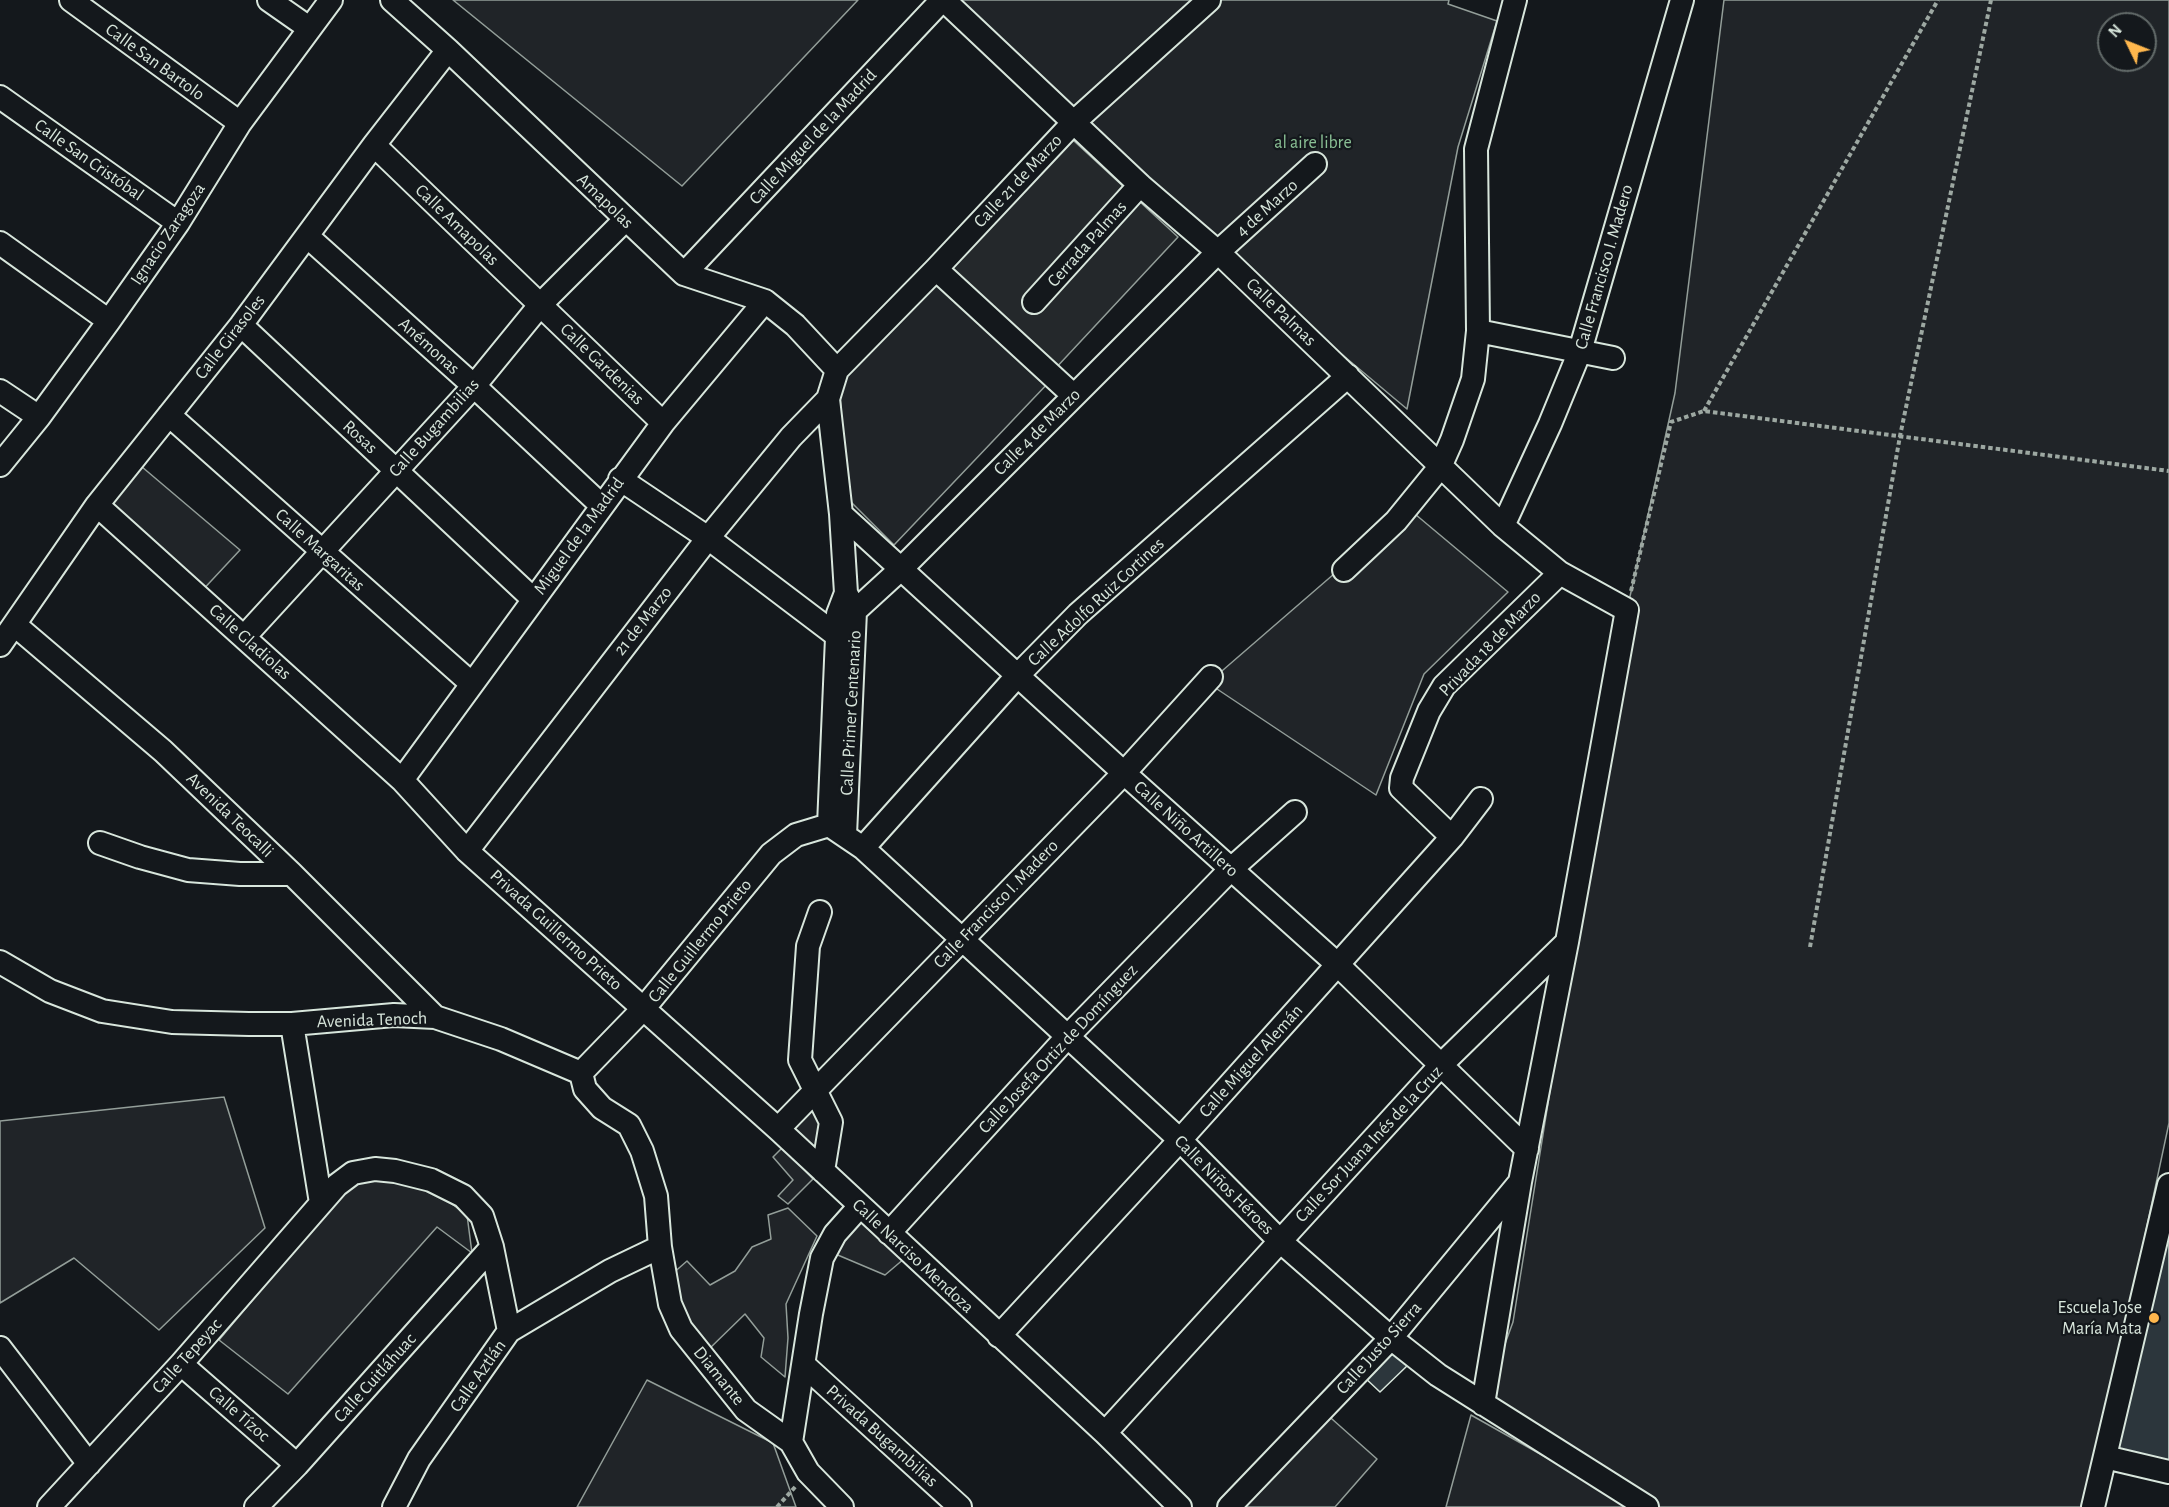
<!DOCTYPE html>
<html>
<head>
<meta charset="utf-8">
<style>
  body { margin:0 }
  #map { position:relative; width:2169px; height:1507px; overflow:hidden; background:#14181c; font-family:"Alegreya Sans",sans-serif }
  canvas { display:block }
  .north { position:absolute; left:2097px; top:12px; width:60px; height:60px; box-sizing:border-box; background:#14181c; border:2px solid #626a69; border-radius:50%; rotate:313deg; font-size:16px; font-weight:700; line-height:24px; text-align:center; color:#d8e6dc }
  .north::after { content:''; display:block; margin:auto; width:21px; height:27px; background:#ffb74d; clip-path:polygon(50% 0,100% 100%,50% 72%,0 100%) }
</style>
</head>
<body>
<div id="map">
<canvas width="2169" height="1507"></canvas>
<div class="north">N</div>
</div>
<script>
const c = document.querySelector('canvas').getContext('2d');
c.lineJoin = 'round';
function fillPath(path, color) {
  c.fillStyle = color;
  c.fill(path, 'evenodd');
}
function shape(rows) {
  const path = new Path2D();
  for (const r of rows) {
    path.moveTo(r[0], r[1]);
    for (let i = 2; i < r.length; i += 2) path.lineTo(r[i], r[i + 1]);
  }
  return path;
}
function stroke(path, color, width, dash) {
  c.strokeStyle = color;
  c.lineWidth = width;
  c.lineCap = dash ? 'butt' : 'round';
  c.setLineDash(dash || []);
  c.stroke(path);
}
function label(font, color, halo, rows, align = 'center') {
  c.font = font + ' "Alegreya Sans",sans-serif';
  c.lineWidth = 4.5;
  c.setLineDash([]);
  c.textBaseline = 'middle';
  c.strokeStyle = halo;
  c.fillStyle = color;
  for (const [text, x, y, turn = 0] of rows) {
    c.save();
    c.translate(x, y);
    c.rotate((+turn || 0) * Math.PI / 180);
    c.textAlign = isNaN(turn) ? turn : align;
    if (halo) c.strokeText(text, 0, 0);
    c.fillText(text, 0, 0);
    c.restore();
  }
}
const green = shape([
  [453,0,858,0,682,186,453,0],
  [957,0,1449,0,1448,4,1497,21,1458,147,1407,409,1203,238,957,0],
  [1724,0,2169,0,2169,1123,2087,1507,1647,1507,1483,1404,1513,1322,1627,610,1675,393,1724,0],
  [2109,24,2145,24,2145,60,2109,60,2109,24],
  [934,270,1051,380,894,545,846,497,839,375,934,270],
  [135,461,240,550,198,595,100,505,135,461],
  [1409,509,1508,592,1424,674,1376,795,1208,683,1409,509],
  [224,1097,265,1228,159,1330,74,1258,0,1303,0,1121,224,1097],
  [814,1099,827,1122,822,1154,787,1123,814,1099],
  [783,1147,813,1179,788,1204,778,1196,793,1180,773,1157,783,1147],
  [397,1173,430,1188,467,1215,472,1253,437,1227,288,1394,219,1340,298,1246,352,1177,397,1173],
  [788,1208,817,1236,786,1304,788,1338,785,1377,761,1357,764,1338,745,1314,708,1350,663,1282,687,1261,710,1285,735,1271,752,1247,771,1239,768,1215,788,1208],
  [853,1215,905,1258,885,1275,833,1253,853,1215],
  [647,1380,773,1443,796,1507,577,1507,647,1380],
  [1323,1411,1377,1459,1335,1507,1239,1507,1323,1411],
  [1471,1415,1634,1507,1446,1507,1471,1415]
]);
fillPath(green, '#202428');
stroke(green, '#939e99', 1.5);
const parking = shape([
  [1061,129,1178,237,1053,371,937,262,1061,129]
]);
fillPath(parking, '#24282b');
stroke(parking, '#939e99', 1.5);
const building = shape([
  [2169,1187,2169,1461,2109,1448,2169,1187],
  [1388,1349,1408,1365,1380,1392,1363,1376,1388,1349]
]);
fillPath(building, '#2c363c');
stroke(building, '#d8e6dc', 1.5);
const minor = shape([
  [71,0,240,123],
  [269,0,309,28],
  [392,0,448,50,684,274,765,301,795,325,837,370],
  [944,0,1140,185,1218,252,1503,526,1560,573,1627,610,1567,942,1520,1182,1483,1404],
  [0,97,178,223],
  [374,145,663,423],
  [307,236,474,386,602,506],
  [0,243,109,321],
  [936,269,1073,395],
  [684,274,942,0],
  [1034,302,1140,185],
  [241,325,533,599],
  [1478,331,1613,358],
  [0,391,39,417],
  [169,415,472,684],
  [0,465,39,417,109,321,178,223,240,123,331,0],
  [620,479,708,538,836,635],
  [97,505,402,780,467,851,778,1129,1105,1433,1180,1507],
  [841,514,1124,773,1337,964,1527,1149],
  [1503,526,1550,424,1580,351,1682,0],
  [1344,570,1396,521,1440,467,1452,440,1473,379,1478,331,1476,149,1515,0],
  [855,611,902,568,1218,252,1315,164],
  [15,625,163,751,292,874,435,1017],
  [244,637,474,386,541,304,625,220],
  [0,645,97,505,241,325,374,145,448,50],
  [402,780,663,423,765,301],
  [829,825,863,848,1180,1140,1280,1241,1391,1338,1438,1375,1647,1507],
  [829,825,838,614,846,593],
  [845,835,855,611,846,593,841,514,828,399,837,370,936,269,1074,122,1209,0],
  [1452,837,1401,788,1402,778,1429,711,1444,686,1560,573],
  [100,843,140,857,188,870,240,874,292,874],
  [863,848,1018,675,1078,614,1348,376],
  [467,851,708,538,791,437,828,399],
  [820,912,808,946,800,1060,831,1122,823,1171],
  [0,962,50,991,102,1011,172,1022,249,1024,292,1024,394,1015,435,1017,501,1039,581,1073,585,1089,602,1108,629,1125,642,1151,656,1196,660,1247,670,1304,681,1329,746,1410,791,1442,808,1472,842,1507],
  [292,1024,321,1203],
  [581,1073,644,1008,771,854,796,835,829,825],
  [778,1129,1124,773,1211,677],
  [889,1233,1068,1036,1230,870,1295,812],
  [999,1336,1180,1140,1452,837,1481,799],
  [0,1348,89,1464],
  [181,1364,297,1465],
  [804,1365,960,1507],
  [1105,1433,1441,1065,1567,942],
  [791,1442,811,1314,822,1258,835,1234,860,1206],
  [2105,1457,2169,1472],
  [49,1507,181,1364,337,1185,353,1173,375,1169,395,1171,431,1180,463,1196,482,1216,492,1247,509,1331],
  [256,1507,297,1465,492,1247],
  [394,1507,419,1459,509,1331,610,1271,660,1247],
  [1229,1507,1391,1338,1520,1182],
  [2093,1507,2169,1185]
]);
stroke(minor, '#d8e6dc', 26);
stroke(shape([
  [1704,411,1938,0],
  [1631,591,1671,422,1704,411,2169,471],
  [1810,947,1900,436,1991,0],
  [777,1507,796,1486]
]), '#9da8a2', 4, [4.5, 3]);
stroke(minor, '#14181c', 22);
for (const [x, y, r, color] of [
  [2154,1318,6,"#ffb74d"]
]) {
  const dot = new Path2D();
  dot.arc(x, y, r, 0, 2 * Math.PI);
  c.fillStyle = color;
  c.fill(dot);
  stroke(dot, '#14181c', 2);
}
label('18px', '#d8e6dc', '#14181c', [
  ["Calle San Bartolo",155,62,36],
  ["Calle Miguel de la Madrid",813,137,-47],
  ["Calle San Cristóbal",89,160,35],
  ["Calle 21 de Marzo",1018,181,-47],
  ["Amapolas",605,201,44],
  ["4 de Marzo",1267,208,-42],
  ["Calle Amapolas",457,225,44],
  ["Ignacio Zaragoza",168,234,-56],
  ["Cerrada Palmas",1087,244,-48],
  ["Calle Francisco I. Madero",1604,267,-74],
  ["Calle Palmas",1281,312,44],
  ["Calle Girasoles",230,337,-52],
  ["Anémonas",429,346,42],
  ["Calle Gardenias",602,364,44],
  ["Calle Bugambilias",434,428,-48],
  ["Calle 4 de Marzo",1037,432,-45],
  ["Rosas",360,437,43],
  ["Miguel de la Madrid",579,536,-54],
  ["Calle Margaritas",320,550,42],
  ["Calle Adolfo Ruiz Cortines",1096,602,-43],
  ["21 de Marzo",643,621,-52],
  ["Calle Gladiolas",250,642,42],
  ["Privada 18 de Marzo",1490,644,-46],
  ["Calle Primer Centenario",851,713,-87],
  ["Avenida Teocalli",230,815,44],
  ["Calle Niño Artillero",1186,829,42],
  ["Calle Francisco I. Madero",996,904,-46],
  ["Privada Guillermo Prieto",556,930,42],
  ["Calle Guillermo Prieto",700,941,-51],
  ["Avenida Tenoch",372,1020,-2],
  ["Calle Josefa Ortiz de Domínguez",1058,1049,-47],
  ["Calle Miguel Alemán",1251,1061,-48],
  ["Calle Sor Juana Inés de la Cruz",1369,1144,-47],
  ["Calle Niños Héroes",1224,1185,45],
  ["Calle Narciso Mendoza",913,1256,43],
  ["Calle Justo Sierra",1379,1348,-48],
  ["Calle Tepeyac",187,1356,-48],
  ["Calle Aztlán",478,1376,-55],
  ["Diamante",719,1376,51],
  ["Calle Cuitláhuac",375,1378,-48],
  ["Calle Tízoc",239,1414,41],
  ["Privada Bugambilias",882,1436,42]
]);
label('18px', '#8ac095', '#14181c', [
  ["al aire libre",1313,143]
]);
label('18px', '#d8e6dc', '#14181c', [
  ["Escuela Jose",2142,1308],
  ["María Mata",2142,1329]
], 'right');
</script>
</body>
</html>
